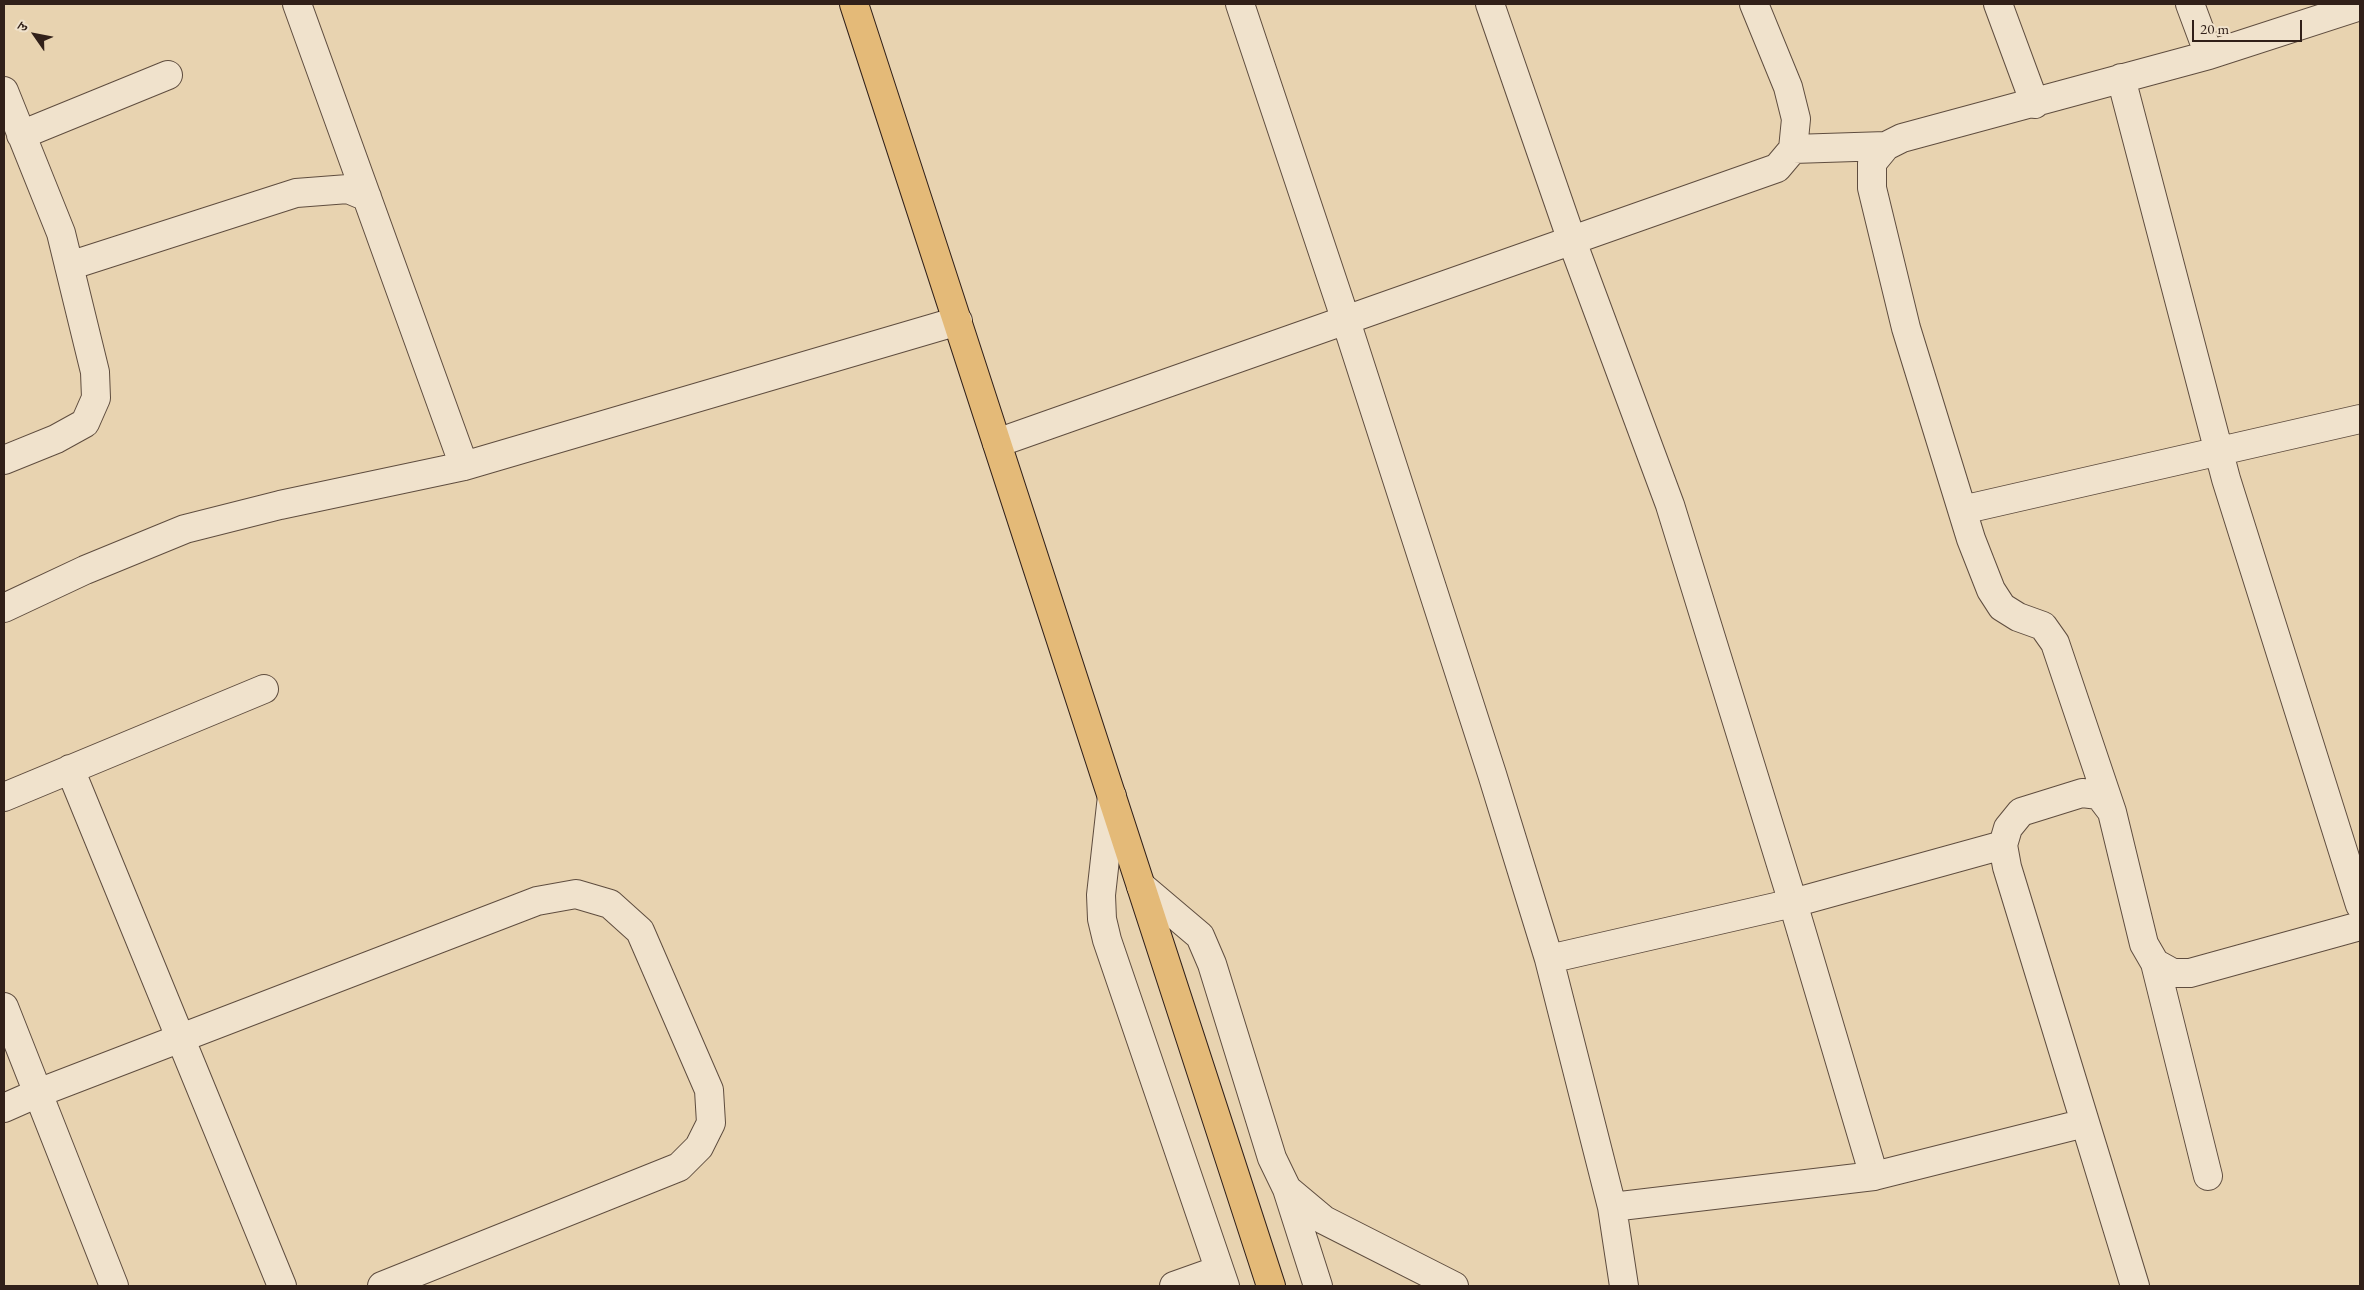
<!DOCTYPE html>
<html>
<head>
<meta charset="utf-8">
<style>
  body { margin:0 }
  #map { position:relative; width:2364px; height:1290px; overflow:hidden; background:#e8d3b0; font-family:"EB Garamond","Noto Serif Devanagari",serif }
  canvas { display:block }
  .frame { position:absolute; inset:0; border:5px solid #312019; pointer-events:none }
  .north { position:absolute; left:10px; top:10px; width:50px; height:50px; -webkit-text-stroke:4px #f0e2cc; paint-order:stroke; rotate:303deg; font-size:14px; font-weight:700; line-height:20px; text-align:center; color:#312019 }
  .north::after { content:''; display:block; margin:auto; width:18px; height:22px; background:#312019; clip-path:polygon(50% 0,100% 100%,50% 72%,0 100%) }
  .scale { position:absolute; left:2192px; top:20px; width:110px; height:22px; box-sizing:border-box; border:2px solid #312019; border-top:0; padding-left:6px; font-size:15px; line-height:18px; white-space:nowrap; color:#312019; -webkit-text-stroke:4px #f0e2cc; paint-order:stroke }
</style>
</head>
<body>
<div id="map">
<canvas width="2364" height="1290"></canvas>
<div class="frame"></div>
<div class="north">उ</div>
<div class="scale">20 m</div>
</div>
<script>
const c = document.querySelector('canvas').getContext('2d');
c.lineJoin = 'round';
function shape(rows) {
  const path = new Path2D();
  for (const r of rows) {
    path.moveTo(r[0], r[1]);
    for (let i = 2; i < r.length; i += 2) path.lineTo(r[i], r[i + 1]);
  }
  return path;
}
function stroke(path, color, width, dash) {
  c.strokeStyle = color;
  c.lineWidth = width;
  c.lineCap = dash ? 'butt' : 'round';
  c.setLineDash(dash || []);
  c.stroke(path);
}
const minor = shape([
  [297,4,464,466],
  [1240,4,1346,321,1492,774,1549,959,1612,1207,1624,1286],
  [1490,4,1572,241,1670,505,1793,903,1874,1176],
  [1998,4,2035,104],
  [2190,4,2209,55],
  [2121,78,2226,479,2360,905],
  [4,91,61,233,95,372,96,398,85,423,56,439,4,460],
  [21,135,168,75],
  [1793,149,1886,146],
  [69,266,296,193,348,189,367,197],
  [997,443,1777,168,1793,149,1796,119,1788,87,1754,4],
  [1962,510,2360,419],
  [4,608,85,570,185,529,280,505,464,466,958,321],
  [70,769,282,1286],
  [1112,796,1101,895,1102,919,1107,940,1225,1286],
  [4,797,264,689],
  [2112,812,2055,643,2043,626,2018,617,2002,607,1991,590,1971,539,1906,328,1872,188,1872,163,1886,146,1902,138,2209,55,2360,6],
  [1141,886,1200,936,1212,964,1272,1158,1287,1189,1324,1220,1454,1286],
  [1549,959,1793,903,2003,845],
  [2155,963,2208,1176],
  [4,1007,114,1286],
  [4,1108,38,1093,537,901,576,894,610,904,640,931,709,1090,711,1123,699,1147,679,1167,382,1286],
  [1287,1189,1318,1286],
  [1612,1207,1874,1176,2085,1123],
  [1174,1286,1219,1270],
  [2135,1286,2007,867,2003,845,2008,828,2021,812,2082,793,2099,795,2112,812,2144,944,2155,963,2173,973,2190,973,2360,926]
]);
const major = shape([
  [854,4,1271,1286]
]);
stroke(minor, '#5f4d3f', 30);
stroke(major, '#312019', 30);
stroke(minor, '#f0e2cc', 28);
stroke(major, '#e4ba78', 28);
</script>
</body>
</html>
